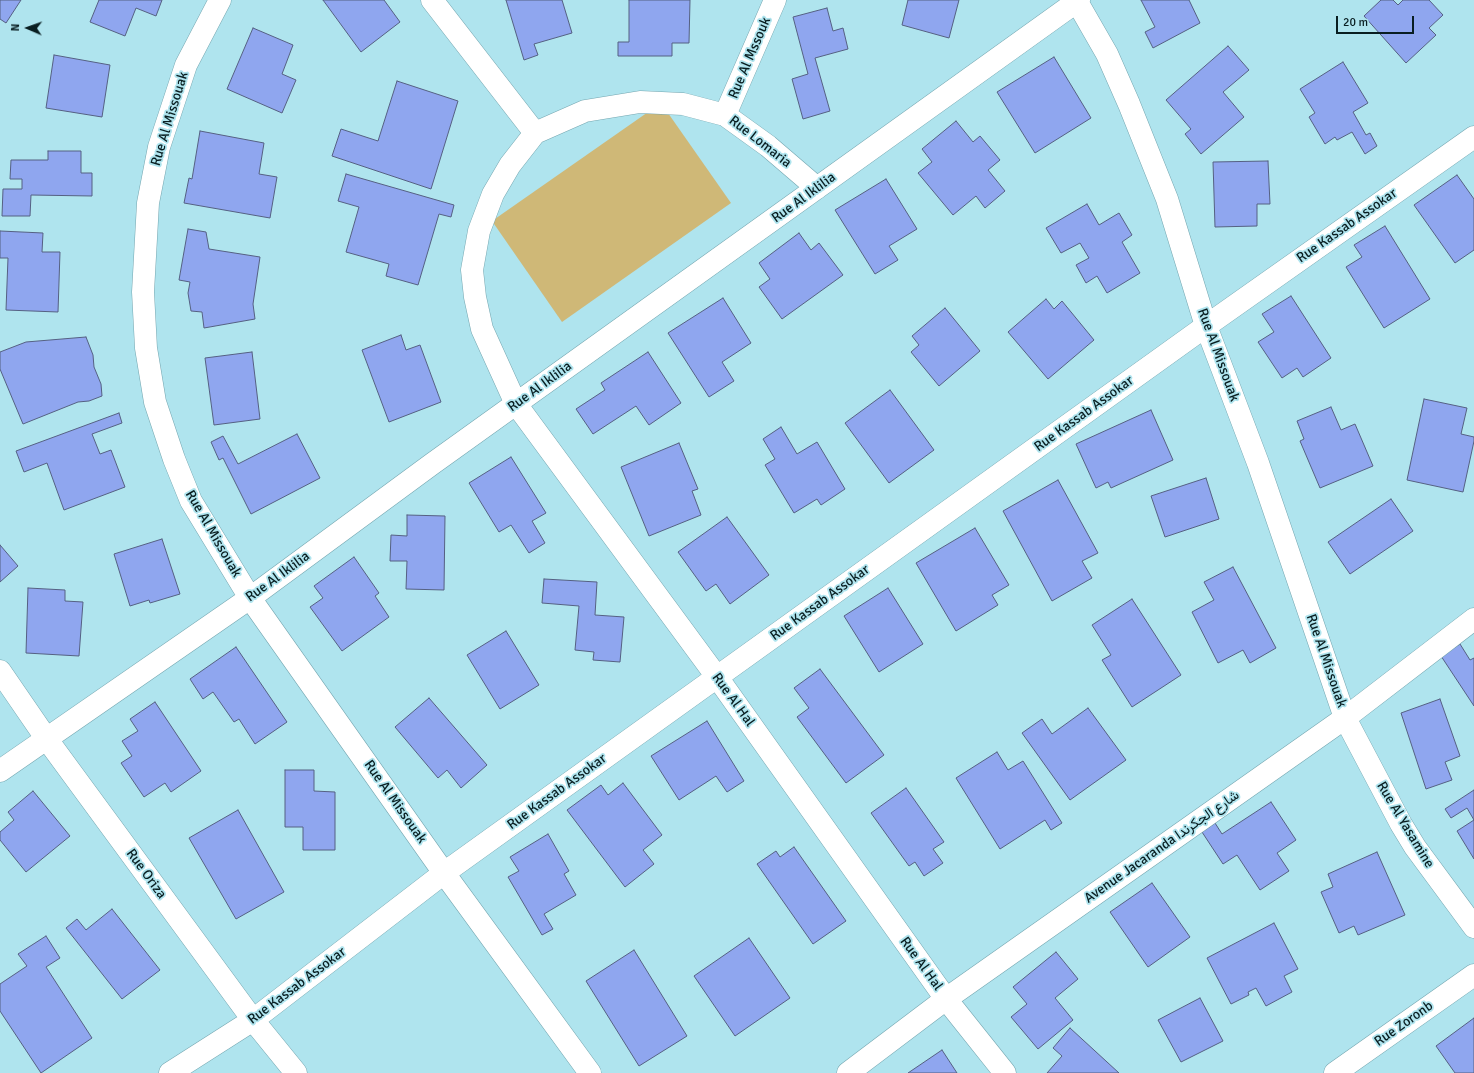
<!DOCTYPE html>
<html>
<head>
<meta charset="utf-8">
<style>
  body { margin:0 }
  #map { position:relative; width:1474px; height:1073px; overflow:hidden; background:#afe4ee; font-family:Signika,sans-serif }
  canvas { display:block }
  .north { position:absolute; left:8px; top:8px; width:40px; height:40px; -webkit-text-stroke:3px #afe4ee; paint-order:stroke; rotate:272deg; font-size:11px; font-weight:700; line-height:16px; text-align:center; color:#091e21 }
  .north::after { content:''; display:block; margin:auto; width:14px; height:18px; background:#091e21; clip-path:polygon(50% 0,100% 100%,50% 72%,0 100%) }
  .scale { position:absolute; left:1336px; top:16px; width:78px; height:18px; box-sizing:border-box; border:2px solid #091e21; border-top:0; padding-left:5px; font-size:12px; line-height:14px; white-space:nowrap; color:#091e21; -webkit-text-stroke:3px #afe4ee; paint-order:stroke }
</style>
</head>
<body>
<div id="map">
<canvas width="1474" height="1073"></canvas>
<div class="north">N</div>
<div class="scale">20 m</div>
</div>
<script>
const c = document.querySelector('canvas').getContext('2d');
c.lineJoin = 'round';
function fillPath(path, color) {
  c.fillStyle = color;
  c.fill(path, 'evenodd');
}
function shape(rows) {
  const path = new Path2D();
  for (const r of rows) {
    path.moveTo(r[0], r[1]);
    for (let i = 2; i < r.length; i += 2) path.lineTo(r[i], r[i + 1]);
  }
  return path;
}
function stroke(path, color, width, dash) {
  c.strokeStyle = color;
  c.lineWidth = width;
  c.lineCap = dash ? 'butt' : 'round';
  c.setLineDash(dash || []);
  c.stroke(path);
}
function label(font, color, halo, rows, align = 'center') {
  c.font = font + ' Signika,Vazirmatn,sans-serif';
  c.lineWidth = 3.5;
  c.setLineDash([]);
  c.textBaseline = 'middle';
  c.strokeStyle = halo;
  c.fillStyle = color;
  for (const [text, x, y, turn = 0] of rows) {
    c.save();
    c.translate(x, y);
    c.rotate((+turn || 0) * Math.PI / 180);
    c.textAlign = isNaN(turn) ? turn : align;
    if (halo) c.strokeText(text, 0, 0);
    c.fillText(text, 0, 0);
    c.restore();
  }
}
fillPath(shape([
  [661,103,731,203,562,322,492,221]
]), '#cfb877');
const building = shape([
  [0,0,21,0,6,23,0,19,0,0],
  [99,0,162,0,156,16,136,8,125,36,90,22,99,0],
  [323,0,384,0,400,22,361,52,323,0],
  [506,0,562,0,572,33,534,44,538,55,524,60,506,0],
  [629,0,690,0,689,43,672,43,672,56,618,56,618,42,629,42,629,0],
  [908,0,959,0,949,38,902,25,908,0],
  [1141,0,1189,0,1200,23,1153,48,1145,32,1155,27,1141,0],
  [1381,0,1393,0,1398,5,1403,0,1429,0,1443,15,1429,28,1436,35,1406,63,1364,16,1381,0],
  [827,8,833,31,843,28,848,49,815,58,830,111,803,119,792,79,808,74,793,17,827,8],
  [253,28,293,45,282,74,296,80,282,113,227,89,253,28],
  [1228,46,1249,70,1223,92,1244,117,1201,154,1185,134,1191,129,1166,100,1228,46],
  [54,55,110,65,102,117,46,108,54,55],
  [1054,57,1091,118,1035,153,997,92,1054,57],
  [1343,62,1368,103,1353,112,1366,135,1370,133,1377,146,1365,154,1352,132,1337,140,1335,137,1325,144,1309,117,1315,113,1300,89,1343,62],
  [397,81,458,101,431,189,332,156,341,129,378,141,397,81],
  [956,121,973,142,980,136,1000,160,988,170,1005,191,985,208,976,196,953,215,918,173,932,162,922,149,956,121],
  [200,131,264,143,259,174,277,177,270,218,184,203,189,178,192,179,200,131],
  [48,151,81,151,81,173,92,173,92,196,31,195,30,216,2,216,3,189,22,189,22,179,10,179,11,160,48,160,48,151],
  [1268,161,1270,204,1257,204,1257,226,1215,227,1213,162,1268,161],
  [346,174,454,205,451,217,439,214,418,285,386,276,389,264,346,252,359,207,338,201,346,174],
  [1457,175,1474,199,1474,250,1455,263,1414,205,1457,175],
  [886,179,917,229,889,246,898,260,875,274,835,210,886,179],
  [1087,204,1099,225,1119,213,1132,235,1122,242,1140,273,1107,293,1097,276,1086,283,1076,265,1089,258,1080,243,1061,253,1046,228,1087,204],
  [1385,226,1430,299,1384,328,1346,267,1362,257,1354,245,1385,226],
  [188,229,206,232,209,249,260,257,253,304,255,319,204,328,202,312,191,311,188,293,190,282,179,280,188,229],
  [0,231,43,233,42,252,60,252,58,312,6,310,8,258,0,258,0,231],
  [799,233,811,250,819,243,843,275,782,319,759,287,770,279,759,263,799,233],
  [1291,296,1331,358,1303,377,1297,368,1282,378,1258,342,1274,332,1262,314,1291,296],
  [723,298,751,343,722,362,734,381,709,397,668,333,723,298],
  [1046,299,1054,309,1062,301,1094,340,1048,379,1008,332,1046,299],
  [945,308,980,351,939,386,911,352,919,345,912,336,945,308],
  [401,335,406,350,420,345,441,402,389,422,362,350,401,335],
  [86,337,93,355,94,367,101,384,102,396,89,401,78,402,23,424,0,369,0,352,26,342,86,337],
  [252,352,260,419,214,425,205,358,252,352],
  [648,352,681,403,649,425,636,406,593,434,576,409,605,390,601,383,648,352],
  [890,390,934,450,889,483,845,423,890,390],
  [1424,399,1467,408,1461,434,1474,437,1474,441,1463,492,1407,480,1424,399],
  [1331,407,1341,430,1355,424,1373,466,1320,488,1300,441,1304,439,1297,421,1331,407],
  [1151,410,1173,460,1111,488,1108,482,1096,488,1076,444,1151,410],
  [119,413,122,423,92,434,100,454,111,450,125,487,64,510,47,463,24,472,16,451,119,413],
  [781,427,797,454,817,442,845,489,821,505,817,499,794,513,765,465,775,459,763,439,781,427],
  [297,434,320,478,251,514,223,458,219,460,211,442,223,436,238,464,297,434],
  [679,443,698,489,692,491,701,515,649,536,621,467,679,443],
  [511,457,546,513,532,521,545,543,529,553,511,525,499,532,469,483,511,457],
  [1206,478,1219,519,1165,537,1151,496,1206,478],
  [1058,480,1098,553,1082,561,1092,578,1052,601,1003,511,1058,480],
  [1391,499,1413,531,1350,574,1328,542,1391,499],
  [407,515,445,516,444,590,406,589,407,561,390,561,391,535,407,536,407,515],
  [727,517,769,575,730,604,716,584,706,591,678,552,727,517],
  [975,528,1009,585,992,595,998,605,956,631,916,563,975,528],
  [162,539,180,594,150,603,149,600,130,606,114,554,162,539],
  [0,545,18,566,0,582,0,545],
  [354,557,379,593,375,596,389,617,342,651,310,607,323,598,314,586,354,557],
  [1233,567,1276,648,1250,663,1243,650,1218,663,1192,612,1214,600,1204,582,1233,567],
  [544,579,597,582,595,615,624,617,620,662,593,660,594,652,575,650,579,606,542,603,544,579],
  [28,588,65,590,65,601,83,602,79,656,26,653,28,588],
  [888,588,923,644,879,672,844,616,888,588],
  [1132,599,1181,675,1132,707,1102,660,1111,655,1092,625,1132,599],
  [506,631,539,685,500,709,467,655,506,631],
  [1460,644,1470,660,1474,658,1474,706,1441,656,1460,644],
  [236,647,287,722,255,744,239,719,234,722,213,692,203,699,190,679,236,647],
  [820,669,884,755,846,783,797,717,809,708,794,688,820,669],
  [429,698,487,765,461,788,447,770,438,778,395,727,429,698],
  [1440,699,1460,756,1445,762,1452,780,1426,789,1401,713,1440,699],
  [155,702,201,771,171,792,165,783,144,797,121,763,132,756,122,741,138,731,130,719,155,702],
  [1088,708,1126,760,1070,800,1022,733,1042,719,1052,734,1088,708],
  [707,721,744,781,727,792,716,776,679,800,651,756,707,721],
  [997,752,1008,770,1023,761,1062,823,1051,830,1045,820,1000,849,956,778,997,752],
  [285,770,314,770,314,791,335,792,335,850,303,850,303,827,285,827,285,770],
  [623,783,662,835,643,850,654,864,625,887,567,810,601,785,608,795,623,783],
  [906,788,944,842,933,849,943,863,924,876,915,862,909,866,871,813,906,788],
  [1474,790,1474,820,1467,808,1451,818,1445,809,1474,790],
  [33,791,70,836,26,872,0,840,0,832,14,820,8,812,33,791],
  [1271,802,1296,840,1277,853,1289,871,1260,890,1237,855,1223,864,1202,832,1215,823,1222,834,1271,802],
  [238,810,284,892,236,919,189,838,238,810],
  [1474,820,1474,859,1457,831,1474,820],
  [548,834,569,871,564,874,576,895,544,914,553,929,542,935,508,877,519,871,510,857,548,834],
  [794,847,846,921,813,944,757,864,776,851,780,857,794,847],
  [1377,852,1405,915,1358,935,1354,926,1339,933,1321,892,1333,887,1328,874,1377,852],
  [1152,883,1190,937,1148,967,1110,912,1152,883],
  [112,909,160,970,122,999,66,928,77,919,86,930,112,909],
  [1274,923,1298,969,1284,976,1292,992,1266,1006,1256,988,1248,992,1249,995,1231,1004,1207,958,1274,923],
  [46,936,60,958,46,967,92,1038,41,1073,0,1011,0,984,27,966,18,954,46,936],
  [749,938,790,998,735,1036,694,976,749,938],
  [634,950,687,1036,639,1066,586,981,634,950],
  [1056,952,1078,979,1055,998,1073,1020,1038,1049,1011,1017,1027,1004,1013,987,1056,952],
  [1200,998,1223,1041,1181,1062,1158,1020,1200,998],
  [1474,1018,1474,1073,1455,1073,1436,1046,1474,1018],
  [1070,1028,1119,1073,1047,1073,1062,1056,1053,1048,1070,1028],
  [942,1050,957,1073,908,1073,942,1050]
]);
fillPath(building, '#8fa6ef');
stroke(building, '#556082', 1);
const minor = shape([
  [220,0,186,65,159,147,148,203,143,292,146,348,155,402,174,459,191,501,250,598,444,873,590,1073],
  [432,0,535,133],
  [1076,0,1107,54,1129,104,1167,199,1206,326,1258,463,1345,718,1401,824,1415,847,1474,927],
  [725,115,775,0],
  [817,188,768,146,725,115,683,104,640,102,585,111,535,133,510,165,493,194,479,231,472,270,475,297,482,329,516,404,717,677,946,999,1005,1073],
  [0,671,46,738,253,1020,296,1073],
  [0,771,250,598,432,464,1079,0],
  [170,1073,253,1020,444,873,1206,326,1474,137],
  [848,1073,946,999,1345,718,1474,619],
  [1335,1073,1474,975]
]);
stroke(minor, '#74a6b0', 23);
stroke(minor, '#fff', 22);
label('14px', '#091e21', '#afe4ee', [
  ["Rue Al Mssouk",750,58,-67],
  ["Rue Al Missouak",170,119,-73],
  ["Rue Lomaria",760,142,38],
  ["Rue Al Iklilia",804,198,-36],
  ["Rue Kassab Assokar",1347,226,-35],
  ["Rue Al Missouak",1218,355,70],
  ["Rue Al Iklilia",540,387,-36],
  ["Rue Kassab Assokar",1084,414,-36],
  ["Rue Al Missouak",213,534,60],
  ["Rue Al Iklilia",278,577,-36],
  ["Rue Kassab Assokar",820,603,-36],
  ["Rue Al Missouak",1326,661,71],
  ["Rue Al Hal",733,700,54],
  ["Rue Kassab Assokar",557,792,-36],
  ["Rue Al Missouak",395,802,55],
  ["Rue Al Yasamine",1405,825,59],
  ["Avenue Jacaranda شارع الجكرندا",1162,847,-35],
  ["Rue Oriza",146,874,54],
  ["Rue Al Hal",921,964,54],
  ["Rue Kassab Assokar",297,986,-37],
  ["Rue Zoronb",1404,1024,-35]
]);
</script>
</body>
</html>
